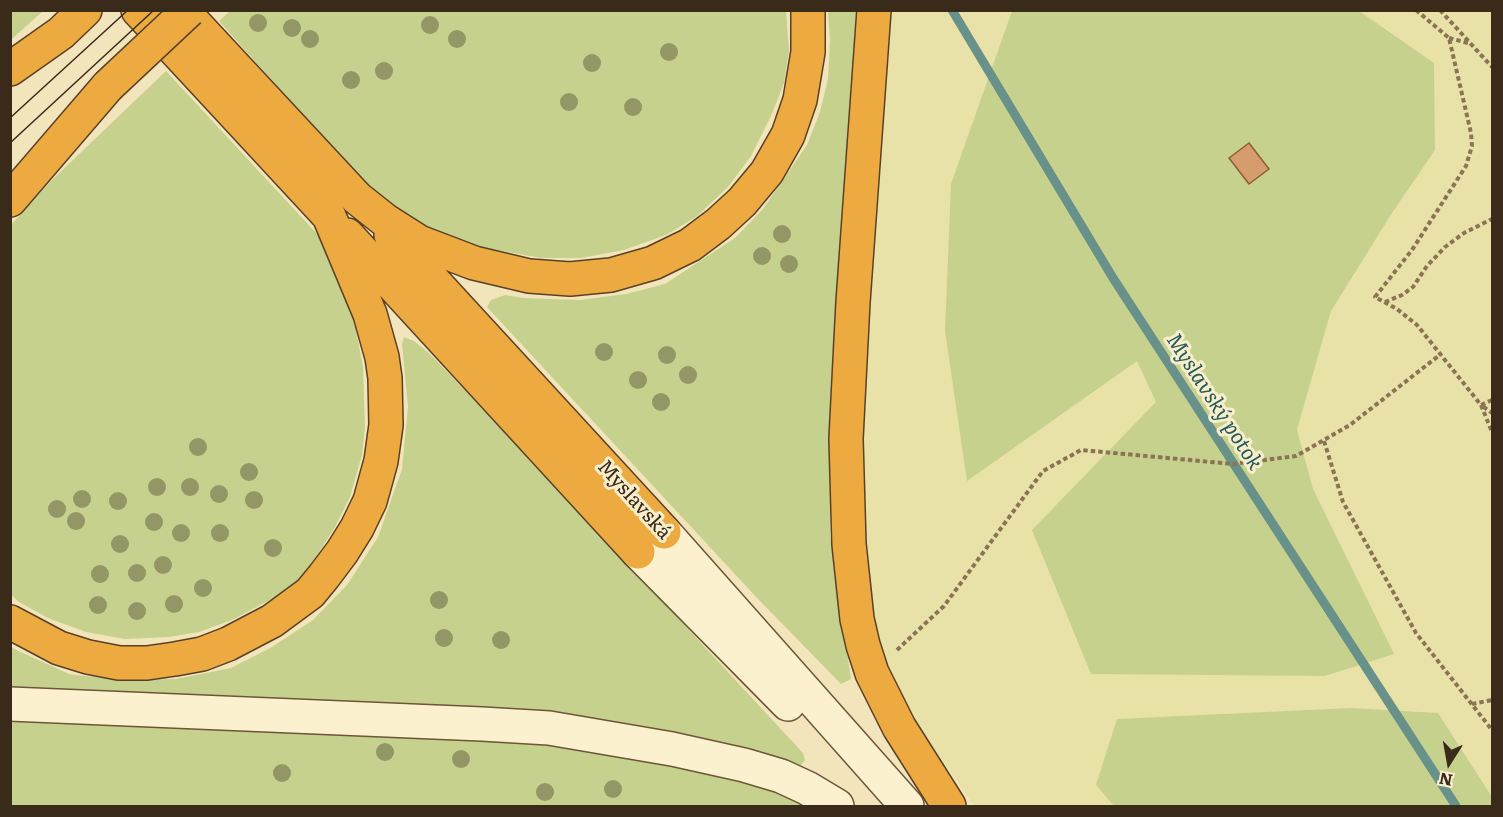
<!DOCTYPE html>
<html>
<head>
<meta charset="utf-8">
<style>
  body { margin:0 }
  #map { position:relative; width:1503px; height:817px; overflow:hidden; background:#f2e5bb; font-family:Literata,serif }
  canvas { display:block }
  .frame { position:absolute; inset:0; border:12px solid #392a1a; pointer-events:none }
  .north { position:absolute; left:1419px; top:733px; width:60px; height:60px; -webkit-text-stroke:4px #f9eecb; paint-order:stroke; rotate:191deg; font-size:16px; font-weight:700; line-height:24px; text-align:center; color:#392a1a }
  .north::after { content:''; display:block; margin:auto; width:21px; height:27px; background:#392a1a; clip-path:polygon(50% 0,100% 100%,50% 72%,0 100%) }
</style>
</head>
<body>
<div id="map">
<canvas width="1503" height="817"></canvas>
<div class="frame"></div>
<div class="north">N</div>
</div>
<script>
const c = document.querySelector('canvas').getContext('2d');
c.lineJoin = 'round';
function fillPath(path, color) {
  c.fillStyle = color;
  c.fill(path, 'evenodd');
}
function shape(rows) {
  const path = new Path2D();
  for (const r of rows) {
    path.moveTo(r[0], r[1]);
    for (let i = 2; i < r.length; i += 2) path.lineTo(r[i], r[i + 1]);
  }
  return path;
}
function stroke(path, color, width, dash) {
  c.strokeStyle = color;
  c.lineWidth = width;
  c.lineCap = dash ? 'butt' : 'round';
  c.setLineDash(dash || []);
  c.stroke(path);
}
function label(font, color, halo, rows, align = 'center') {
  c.font = font + ' Literata,serif';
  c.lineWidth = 6;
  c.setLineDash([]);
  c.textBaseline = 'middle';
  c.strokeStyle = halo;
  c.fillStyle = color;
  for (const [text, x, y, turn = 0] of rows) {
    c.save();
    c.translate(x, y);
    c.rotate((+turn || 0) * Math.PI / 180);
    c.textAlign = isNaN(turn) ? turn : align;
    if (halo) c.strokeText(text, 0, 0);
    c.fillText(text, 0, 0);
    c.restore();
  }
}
fillPath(shape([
  [888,11,1492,11,1492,806,974,806,922,731,895,681,883,650,874,616,863,554,861,412]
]), '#e9e2a8');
fillPath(shape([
  [11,10,43,10,43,11,11,40],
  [231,10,786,11,789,51,784,83,771,116,751,156,728,187,696,217,666,235,624,250,581,258,541,258,458,243,426,229,397,211,357,175,219,21],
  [828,11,856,11,854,70,831,435,830,536,851,679,841,684,759,600,487,307,491,300,505,295,523,298,580,300,626,294,665,284,735,238,763,209,807,145,820,112,828,79,830,41],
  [1012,11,1359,11,1434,63,1435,150,1392,213,1331,311,1297,430,1313,489,1394,654,1325,676,1091,674,1032,530,1156,402,1137,361,967,481,945,331,951,184],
  [166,71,319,236,335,268,348,301,356,330,363,367,365,427,362,455,350,497,335,527,312,563,295,583,270,600,232,620,199,632,169,637,125,639,86,632,48,618,19,602,11,595,10,226,52,180],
  [404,337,414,341,429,353,523,451,803,753,805,760,801,765,794,766,691,737,581,716,430,706,11,690,10,647,69,674,119,680,176,679,231,668,272,647,313,620,347,585,378,537,402,469,408,407,402,344],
  [1351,708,1438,713,1492,797,1492,806,1114,806,1096,785,1117,719],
  [11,718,548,742,631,755,770,786,810,806,11,806]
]), '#c6d18e');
stroke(shape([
  [952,10,1113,278,1456,806]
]), '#679189', 9);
const building = shape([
  [1249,143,1269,169,1249,184,1229,158,1249,143]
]);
fillPath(building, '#d59d6d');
stroke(building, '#8d5d37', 1.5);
const secondary = shape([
  [664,532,907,806],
  [638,552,788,704],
  [10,704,482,724,549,728,672,749,744,765,781,776,807,788,837,806]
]);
const highway = shape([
  [182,10,357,198,386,221,419,242,474,263,529,276,570,279,611,275,653,263,690,245,718,224,742,202,767,172,788,135,800,100,808,52,808,10],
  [874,10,853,302,846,439,849,544,857,619,863,645,872,673,899,727,949,806],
  [10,69,61,33,85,10],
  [10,200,108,86],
  [347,235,638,552],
  [391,235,664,532],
  [10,622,59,648,88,657,119,663,147,663,175,659,202,654,228,644,272,621,310,593,324,576,342,552,357,528,370,501,381,461,386,425,385,378,382,357,370,314,329,216,138,10]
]);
stroke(secondary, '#6d5537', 36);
stroke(highway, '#584128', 36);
stroke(shape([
  [1416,10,1449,38,1471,133,1472,146,1466,166,1412,250,1375,297,1397,309,1417,325,1481,405,1492,432],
  [1440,10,1492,67],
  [1449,38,1468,43],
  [1385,302,1402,295,1413,287,1427,266,1445,247,1464,233,1492,219],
  [1492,400,1481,405,1492,413],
  [1324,441,1343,502,1416,633,1492,730],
  [897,650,944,606,1043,471,1081,450,1233,464,1296,456,1350,425,1441,354],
  [1472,704,1492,700]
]), '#8b7453', 4, [4.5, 3]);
stroke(secondary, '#fcf1cf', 33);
stroke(highway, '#ecaa41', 33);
stroke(shape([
  [10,118,128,10],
  [10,143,154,10]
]), '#392a1a', 1.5);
const highwayBridge = shape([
  [108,86,189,10]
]);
stroke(highwayBridge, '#584128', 36, []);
stroke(highwayBridge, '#ecaa41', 33);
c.fillStyle = '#939765';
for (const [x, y] of [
  [258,23],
  [430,25],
  [292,28],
  [310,39],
  [457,39],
  [669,52],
  [592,63],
  [384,71],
  [351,80],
  [569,102],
  [633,107],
  [782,234],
  [762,256],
  [789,264],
  [604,352],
  [667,355],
  [688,375],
  [638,380],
  [661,402],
  [198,447],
  [249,472],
  [157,487],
  [190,487],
  [219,494],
  [82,499],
  [254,500],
  [118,501],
  [57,509],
  [76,521],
  [154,522],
  [181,533],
  [220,533],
  [120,544],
  [273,548],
  [163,565],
  [137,573],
  [100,574],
  [203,588],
  [439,600],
  [174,604],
  [98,605],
  [137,611],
  [444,638],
  [501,640],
  [385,752],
  [461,759],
  [282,773],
  [613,789],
  [545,792]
]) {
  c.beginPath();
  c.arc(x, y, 9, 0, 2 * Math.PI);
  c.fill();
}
label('20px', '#392a1a', '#f9eecb', [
  ["Myslavská",634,500,48]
]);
label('italic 21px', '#275a5a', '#f9eecb', [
  ["Myslavský potok",1214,402,57]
]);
</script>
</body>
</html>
